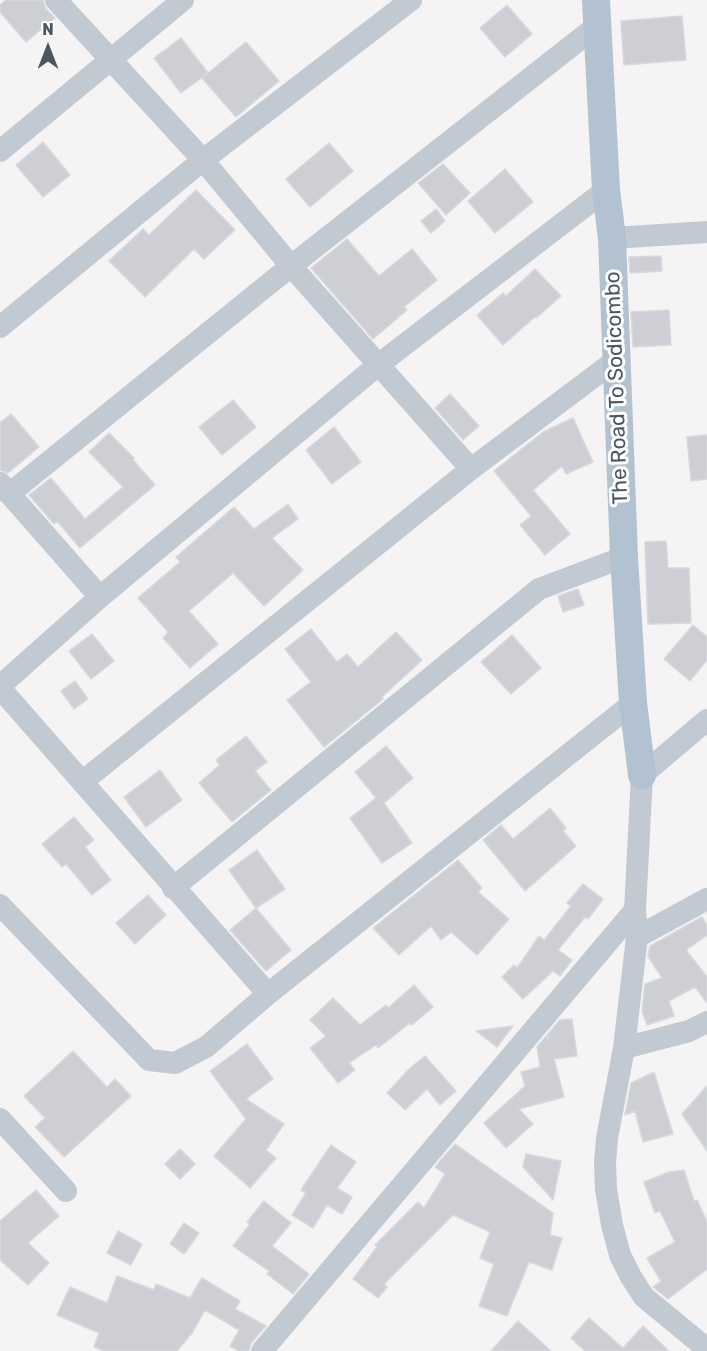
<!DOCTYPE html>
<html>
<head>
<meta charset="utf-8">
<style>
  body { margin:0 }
  #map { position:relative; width:707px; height:1351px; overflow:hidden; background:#f5f3f3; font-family:Rubik,sans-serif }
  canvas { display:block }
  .north { position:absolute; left:18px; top:18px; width:60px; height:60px; -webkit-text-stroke:4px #fff; paint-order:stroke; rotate:0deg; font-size:16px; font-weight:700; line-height:24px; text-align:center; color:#4a5661 }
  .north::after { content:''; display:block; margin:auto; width:21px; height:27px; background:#4a5661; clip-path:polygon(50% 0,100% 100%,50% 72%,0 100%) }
</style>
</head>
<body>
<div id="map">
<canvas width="707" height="1351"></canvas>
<div class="north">N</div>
</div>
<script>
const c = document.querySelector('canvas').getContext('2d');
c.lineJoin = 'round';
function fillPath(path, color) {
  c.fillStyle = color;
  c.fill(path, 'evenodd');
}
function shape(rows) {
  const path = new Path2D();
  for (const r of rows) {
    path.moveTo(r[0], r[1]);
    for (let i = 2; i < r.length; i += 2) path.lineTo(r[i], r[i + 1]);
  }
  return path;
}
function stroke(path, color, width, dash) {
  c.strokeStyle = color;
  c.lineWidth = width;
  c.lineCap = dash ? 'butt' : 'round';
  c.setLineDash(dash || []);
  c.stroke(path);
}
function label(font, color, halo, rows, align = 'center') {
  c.font = font + ' Rubik,sans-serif';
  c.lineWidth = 6;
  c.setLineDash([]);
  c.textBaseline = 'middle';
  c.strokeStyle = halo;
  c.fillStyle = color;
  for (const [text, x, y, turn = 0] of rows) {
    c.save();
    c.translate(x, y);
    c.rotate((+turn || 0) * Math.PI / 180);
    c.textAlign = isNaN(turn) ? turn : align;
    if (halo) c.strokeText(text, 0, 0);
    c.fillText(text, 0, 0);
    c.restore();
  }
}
const building = shape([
  [6,0,43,0,46,9,55,18,26,42,0,12,0,5,6,0],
  [507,5,532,34,505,57,480,28,507,5],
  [682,16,686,60,624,65,621,21,682,16],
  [181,38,208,73,181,93,154,58,181,38],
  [246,42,279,81,236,117,202,78,246,42],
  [43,142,70,175,43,197,16,165,43,142],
  [329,143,353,171,310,207,286,179,329,143],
  [443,164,470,193,446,215,418,183,443,164],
  [505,169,533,202,495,233,468,201,505,169],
  [196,190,235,230,204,259,194,249,145,297,109,261,143,229,149,235,196,190],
  [436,209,445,221,431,233,421,221,436,209],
  [347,239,379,276,412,249,437,280,404,307,407,310,373,339,311,268,347,239],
  [661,256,662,271,630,273,629,257,661,256],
  [535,269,561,296,536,318,535,317,503,345,477,315,503,293,506,296,535,269],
  [669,310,671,345,633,347,631,312,669,310],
  [450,394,479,426,463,440,435,408,450,394],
  [233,400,256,427,222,455,199,427,233,400],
  [11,414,39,447,8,473,0,470,0,423,11,414],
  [573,418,593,462,566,474,562,466,533,490,570,534,545,555,520,525,531,516,494,471,543,432,573,418],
  [334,427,361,462,332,484,306,450,334,427],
  [109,433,134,458,133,460,155,485,80,548,57,521,54,524,29,495,51,478,85,519,123,487,89,452,109,433],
  [707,435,707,479,691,481,687,437,707,435],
  [288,504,298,519,272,538,303,570,264,606,233,573,189,611,218,644,190,668,163,638,168,632,138,598,180,562,176,557,234,507,254,529,288,504],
  [666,541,668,568,689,568,691,623,648,624,645,542,666,541],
  [578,589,584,605,563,612,558,596,578,589],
  [693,625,707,637,707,660,690,681,664,659,693,625],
  [311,629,337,662,347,654,358,667,396,632,422,660,382,697,383,699,324,747,287,700,311,682,285,649,311,629],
  [92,634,114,661,91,679,69,651,92,634],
  [512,635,541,668,511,694,481,662,512,635],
  [75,681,88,699,74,709,61,691,75,681],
  [246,736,267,762,255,771,271,790,232,822,199,783,220,765,216,760,246,736],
  [386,746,413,778,384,803,412,843,382,863,350,818,376,798,355,772,386,746],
  [160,770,182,800,146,827,124,797,160,770],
  [550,808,566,828,563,831,576,846,525,891,483,840,501,825,513,839,550,808],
  [74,817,94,840,85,847,111,880,92,895,66,864,62,867,42,844,74,817],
  [257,850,285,889,256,908,229,870,257,850],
  [458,860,482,888,478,892,509,919,477,955,451,932,441,940,431,926,399,955,373,928,458,860],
  [583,884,603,899,588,919,585,917,558,950,572,960,560,976,553,971,523,999,502,977,514,965,517,968,539,936,544,940,571,906,567,903,583,884],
  [148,895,166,915,135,944,116,923,148,895],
  [256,908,291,950,266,971,230,930,256,908],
  [702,917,707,925,707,935,686,950,707,977,707,1003,695,987,669,1001,674,1016,647,1025,642,1011,645,984,662,978,648,956,650,946,702,917],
  [414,985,433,1007,412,1025,410,1023,378,1048,376,1045,349,1063,355,1070,338,1083,310,1048,326,1036,310,1020,333,998,360,1025,386,1005,388,1008,414,985],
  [572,1019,577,1056,554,1059,564,1097,519,1109,533,1124,506,1148,484,1123,525,1086,521,1072,540,1067,537,1047,547,1035,548,1039,548,1034,560,1020,572,1019],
  [513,1026,497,1047,476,1031,513,1026],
  [247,1044,273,1079,246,1099,284,1124,266,1150,276,1158,250,1188,214,1156,246,1119,210,1071,247,1044],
  [73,1051,107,1087,115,1079,131,1096,64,1157,35,1127,45,1118,24,1096,73,1051],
  [425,1056,456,1091,440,1105,427,1089,405,1110,387,1093,409,1069,425,1056],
  [654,1072,673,1134,643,1142,635,1111,625,1115,631,1083,654,1072],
  [707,1086,707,1151,682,1114,707,1086],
  [455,1144,553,1213,550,1235,562,1238,552,1270,529,1262,507,1316,479,1306,494,1264,480,1258,490,1232,453,1215,384,1284,387,1287,378,1298,353,1279,377,1247,375,1245,418,1202,424,1208,445,1174,435,1167,455,1144],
  [331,1145,356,1162,337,1188,352,1197,342,1214,327,1205,313,1228,292,1215,306,1193,301,1190,331,1145],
  [180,1149,195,1164,180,1179,165,1164,180,1149],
  [526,1154,561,1161,553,1200,523,1167,526,1154],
  [684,1170,694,1201,697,1200,707,1221,707,1269,668,1299,653,1287,661,1281,647,1258,675,1242,660,1211,655,1213,644,1182,669,1172,684,1170],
  [36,1190,59,1216,28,1243,49,1263,28,1285,0,1260,0,1221,36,1190],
  [264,1201,291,1223,272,1246,309,1274,293,1294,267,1274,269,1271,233,1246,250,1224,247,1222,264,1201],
  [184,1223,199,1233,184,1254,170,1244,184,1223],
  [118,1231,142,1244,131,1265,107,1253,118,1231],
  [117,1276,154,1290,156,1284,190,1298,202,1278,240,1301,235,1309,266,1326,251,1343,249,1351,239,1351,230,1346,239,1330,205,1310,192,1333,177,1351,104,1351,94,1347,99,1333,57,1315,70,1287,107,1303,117,1276],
  [589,1318,623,1348,643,1326,669,1351,585,1351,571,1338,589,1318],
  [518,1321,551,1351,491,1351,518,1321]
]);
fillPath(building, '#cdcfd5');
stroke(building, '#d7d9de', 1.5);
stroke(shape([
  [56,0,203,160,291,266,471,469],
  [0,151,183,0],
  [612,238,707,232],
  [0,327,203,160,411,0],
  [0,483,100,597],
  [9,494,291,266,598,25],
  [0,686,100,597,378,365,606,190],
  [0,688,268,994],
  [707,720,642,775,635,910,637,937,624,1048,607,1138,605,1163,606,1189,612,1225,620,1255,631,1277,644,1297,707,1349],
  [82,782,471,469,616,360],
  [173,888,539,589,624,557],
  [0,905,149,1060,175,1063,206,1047,268,994,633,703],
  [637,937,707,899],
  [624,1048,689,1031,707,1022],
  [0,1119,66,1191],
  [262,1351,635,910]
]), '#c1cad2', 22);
stroke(shape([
  [596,0,606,190,612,238,624,557,633,703,642,775]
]), '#b3c2d1', 28);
label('21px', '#4a5661', '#fff', [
  ["The Road To Sodicombo",617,388,-92]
]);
</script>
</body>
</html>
